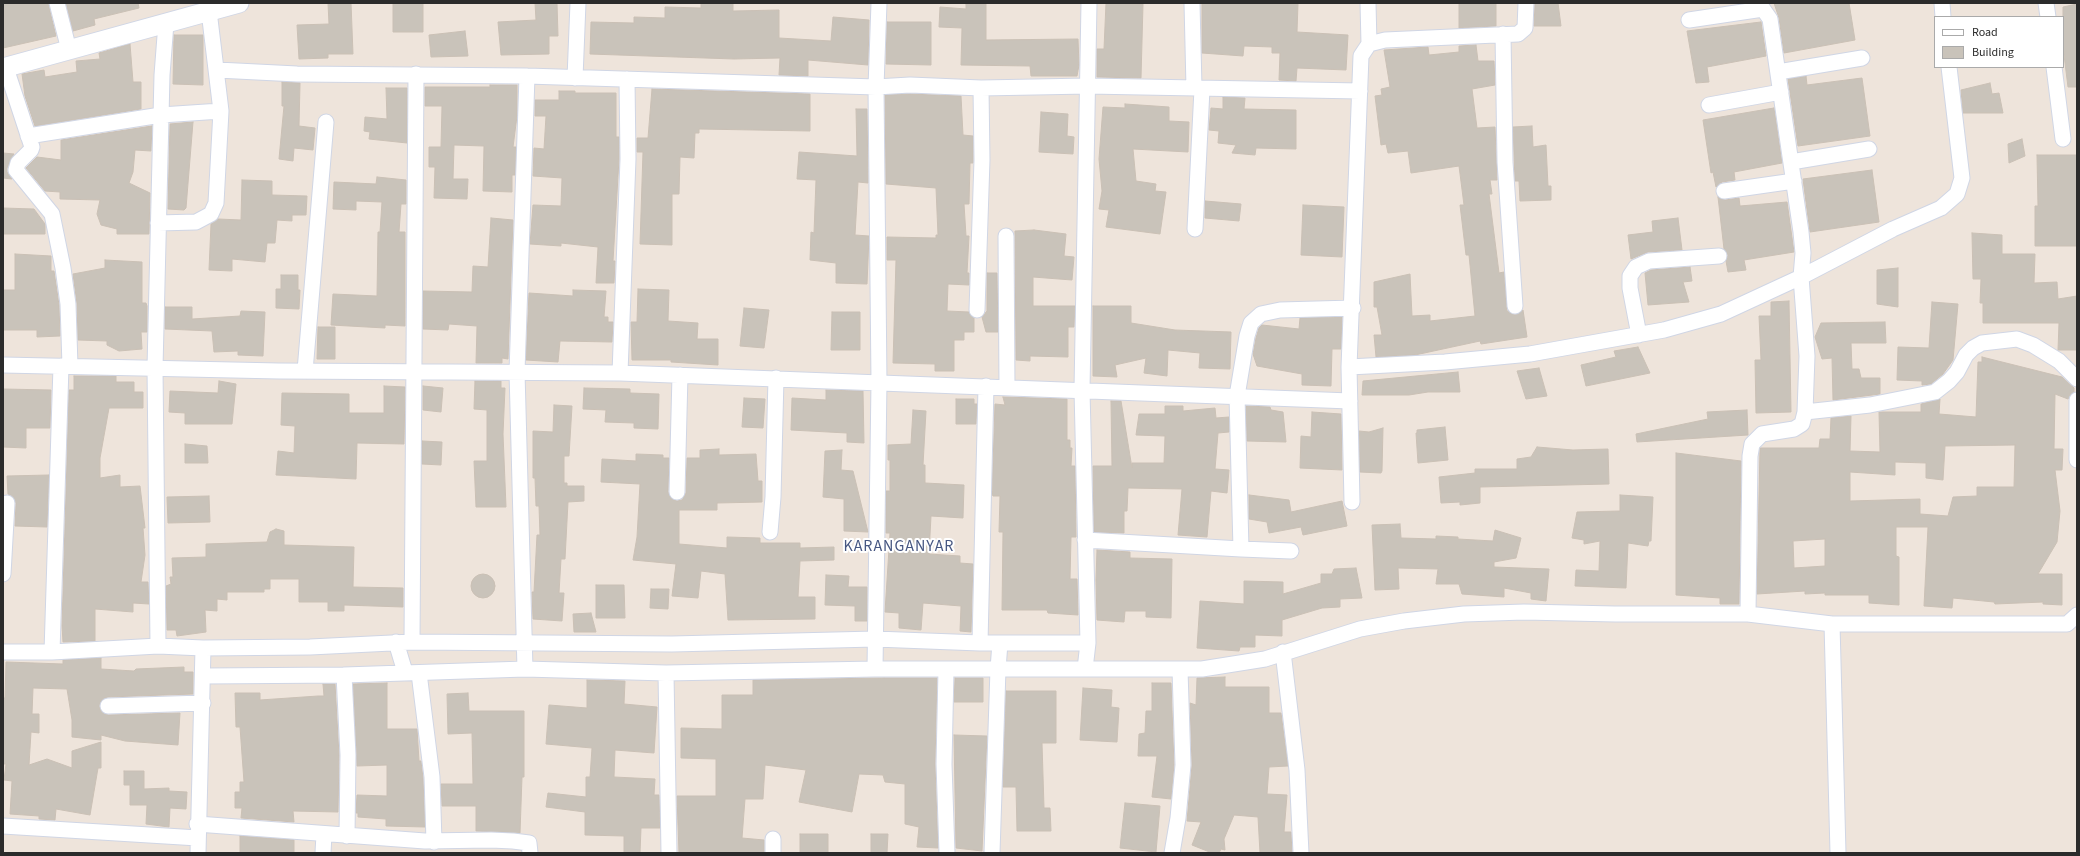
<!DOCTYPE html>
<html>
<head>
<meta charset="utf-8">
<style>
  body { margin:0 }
  #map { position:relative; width:2080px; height:856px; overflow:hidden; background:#eee4db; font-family:"Source Sans 3",sans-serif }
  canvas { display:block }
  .frame { position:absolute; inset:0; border:4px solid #2b2b2b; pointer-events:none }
  .legend { position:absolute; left:1934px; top:16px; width:130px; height:52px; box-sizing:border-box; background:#fff; border:1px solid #aaa; margin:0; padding:5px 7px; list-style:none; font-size:12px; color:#2b2b2b }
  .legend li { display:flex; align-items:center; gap:8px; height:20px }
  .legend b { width:20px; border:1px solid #aaa }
</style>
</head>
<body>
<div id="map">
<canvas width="2080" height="856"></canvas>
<div class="frame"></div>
<ul class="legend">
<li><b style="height:5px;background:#fff"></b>Road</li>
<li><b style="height:11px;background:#c9c3ba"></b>Building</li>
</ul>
</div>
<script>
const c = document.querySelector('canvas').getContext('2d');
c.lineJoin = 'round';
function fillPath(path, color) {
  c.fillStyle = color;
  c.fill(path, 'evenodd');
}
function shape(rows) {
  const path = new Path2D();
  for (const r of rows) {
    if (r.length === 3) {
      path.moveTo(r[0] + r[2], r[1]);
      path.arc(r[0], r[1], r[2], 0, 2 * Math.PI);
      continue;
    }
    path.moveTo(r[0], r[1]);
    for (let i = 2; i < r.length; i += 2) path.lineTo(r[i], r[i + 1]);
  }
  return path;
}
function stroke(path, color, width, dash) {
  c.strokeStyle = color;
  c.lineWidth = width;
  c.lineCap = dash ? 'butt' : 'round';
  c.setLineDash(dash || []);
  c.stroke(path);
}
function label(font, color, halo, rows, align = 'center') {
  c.font = font + ' "Source Sans 3",sans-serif';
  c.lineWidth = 4;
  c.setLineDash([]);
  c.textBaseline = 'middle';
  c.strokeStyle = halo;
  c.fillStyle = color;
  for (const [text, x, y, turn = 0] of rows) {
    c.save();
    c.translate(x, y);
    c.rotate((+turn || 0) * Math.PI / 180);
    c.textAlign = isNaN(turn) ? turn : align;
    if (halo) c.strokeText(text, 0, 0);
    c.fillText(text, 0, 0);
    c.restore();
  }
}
const building = shape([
  [3,3,48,3,56,36,3,48,3,3],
  [66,3,138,3,139,8,94,19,95,25,73,31,66,3],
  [328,3,351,3,353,54,328,54,328,58,299,59,297,25,329,24,328,3],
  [393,3,423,3,423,32,393,32,393,3],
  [535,3,557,3,558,36,549,36,549,54,501,55,498,22,536,20,535,3],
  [701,3,733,3,733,11,779,10,779,38,831,41,833,17,869,20,868,65,808,60,808,76,779,75,780,58,734,59,590,54,591,22,634,23,634,17,665,18,665,7,701,8,701,3],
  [1106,3,1143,4,1141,78,1097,77,1097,49,1104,49,1106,3],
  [1202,3,1298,3,1297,32,1348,35,1346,70,1297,68,1296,81,1279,80,1280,53,1272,53,1272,47,1244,46,1243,56,1202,53,1202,3],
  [1459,3,1496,3,1496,26,1459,28,1459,3],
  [1535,3,1558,3,1561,26,1534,26,1535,3],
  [1774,3,1849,3,1855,40,1784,53,1779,18,1774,3],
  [966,4,986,4,986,40,1078,39,1079,65,1077,76,1031,76,1030,66,961,65,962,28,939,27,940,7,966,9,966,4],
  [2077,4,2077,87,2068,87,2063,47,2063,7,2077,4],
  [887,22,931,22,931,65,886,64,887,22],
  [1761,22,1766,56,1707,67,1709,82,1696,83,1687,31,1761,22],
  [465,31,468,56,431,57,429,35,465,31],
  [174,35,203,35,203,85,173,84,174,35],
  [130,44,133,82,141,82,141,109,35,126,25,96,22,74,44,70,45,77,77,72,76,61,100,59,99,53,130,44],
  [1476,45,1478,61,1494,61,1495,85,1472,89,1477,128,1495,127,1497,180,1490,180,1492,194,1489,194,1499,273,1504,272,1507,311,1515,315,1523,310,1527,337,1481,344,1480,341,1415,355,1376,357,1374,335,1382,335,1377,307,1374,307,1374,282,1410,274,1412,316,1430,315,1430,321,1475,316,1469,255,1466,255,1460,205,1464,205,1459,166,1411,173,1408,151,1388,153,1386,144,1381,145,1375,96,1382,95,1381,89,1390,87,1384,50,1428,47,1429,55,1459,52,1459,46,1476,45],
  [1806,76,1807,85,1862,78,1870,136,1798,146,1788,79,1806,76],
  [282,82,300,83,299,126,315,128,313,150,294,148,293,161,279,159,284,106,282,106,282,82],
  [1990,83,1992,94,1999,93,2003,113,1963,113,1961,90,1990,83],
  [490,85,517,85,517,116,513,147,516,147,515,175,512,175,512,192,483,191,484,146,454,145,453,179,468,179,467,199,434,198,435,167,429,167,429,147,441,147,442,106,425,106,425,87,490,87,490,85],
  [386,88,407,88,407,143,369,139,370,132,364,131,365,117,387,119,386,88],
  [652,89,810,94,810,131,699,129,699,133,695,133,694,158,680,157,679,194,672,194,672,245,640,244,643,152,637,152,637,138,648,138,652,89],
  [559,91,575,91,575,93,616,93,616,137,619,137,619,159,613,261,615,261,614,283,596,283,598,247,561,243,561,246,530,244,533,205,561,206,562,178,533,176,534,148,544,149,546,116,535,116,535,100,559,100,559,91],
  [910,94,961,96,963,135,973,136,973,163,970,163,969,204,964,204,966,236,969,236,967,273,969,273,969,285,948,284,947,311,969,312,974,318,974,332,964,332,964,340,954,340,954,371,935,371,935,364,893,363,896,260,887,260,887,237,936,238,936,235,938,235,936,188,886,184,885,95,910,94],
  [1223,97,1245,98,1244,109,1296,110,1296,149,1256,148,1255,155,1232,153,1236,145,1218,143,1219,131,1209,130,1211,108,1223,109,1223,97],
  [1125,104,1169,107,1169,121,1189,122,1188,152,1133,149,1136,181,1156,184,1155,191,1166,192,1160,234,1106,227,1109,210,1099,209,1102,191,1099,159,1103,107,1125,108,1125,104],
  [1774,108,1782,163,1734,172,1735,180,1722,182,1716,187,1713,172,1711,173,1703,120,1774,108],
  [856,109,867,109,868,183,858,182,855,235,869,236,867,284,836,283,836,263,810,260,811,232,814,233,816,180,797,179,799,152,857,156,856,109],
  [1041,112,1068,114,1067,136,1074,137,1073,154,1039,152,1041,112],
  [193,122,186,208,184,210,168,209,170,124,193,122],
  [152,126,151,151,135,150,133,172,129,183,150,193,149,234,117,234,117,229,101,225,97,214,100,200,60,199,60,192,45,191,26,168,37,157,61,160,61,140,152,126],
  [1532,126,1533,147,1546,145,1548,186,1551,186,1551,200,1520,201,1519,181,1515,181,1513,127,1532,126],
  [2022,139,2025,156,2009,163,2008,144,2022,139],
  [3,153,14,154,7,168,7,172,12,179,3,178,3,153],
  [2037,155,2077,155,2077,246,2035,246,2035,206,2038,206,2037,155],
  [1872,170,1879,222,1810,232,1803,179,1872,170],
  [377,177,406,180,406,204,401,204,399,232,405,232,405,326,385,325,385,328,331,325,333,294,377,296,378,232,380,232,382,202,356,201,356,210,333,209,334,182,376,184,377,177],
  [242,180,272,181,272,195,307,196,306,215,292,215,292,221,277,220,275,243,267,243,265,262,232,259,232,271,209,270,211,224,218,219,241,220,242,180],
  [1718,197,1725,200,1739,198,1740,206,1787,202,1794,252,1744,260,1746,270,1728,272,1726,261,1728,255,1724,249,1718,197],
  [1205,201,1241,204,1239,221,1205,218,1205,201],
  [1303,205,1344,207,1342,257,1301,255,1303,205],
  [3,208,34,209,45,224,45,234,3,234,3,208],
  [491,218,513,220,508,359,502,358,502,363,476,363,477,326,449,324,448,330,423,329,423,291,472,292,473,266,488,267,491,218],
  [1678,218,1682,250,1648,252,1631,259,1628,235,1653,232,1652,221,1678,218],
  [1034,230,1066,234,1064,256,1074,257,1072,280,1033,277,1033,306,1075,306,1074,327,1068,327,1068,357,1030,356,1030,361,1016,360,1015,231,1034,230],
  [1972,233,2002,235,2002,254,2035,254,2034,283,2057,282,2058,299,2077,296,2077,350,2058,350,2059,323,1983,323,1983,303,1980,303,1981,279,1973,279,1972,233],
  [15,254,51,256,51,271,54,271,59,305,60,336,37,337,37,330,3,330,3,290,15,290,15,254],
  [105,260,142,262,142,303,146,303,147,306,147,332,141,332,142,349,119,351,107,345,107,341,78,340,77,304,73,274,105,268,105,260],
  [1690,267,1692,281,1683,282,1689,302,1648,305,1645,273,1651,270,1690,267],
  [1898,268,1898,307,1877,304,1877,270,1898,268],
  [987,273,997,273,998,332,986,332,982,317,987,311,987,273],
  [281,275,298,275,298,290,300,290,299,309,276,308,276,289,281,289,281,275],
  [638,289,669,290,668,321,698,323,697,339,718,339,718,365,671,362,671,360,632,360,631,322,637,322,638,289],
  [573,290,606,291,604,317,608,317,608,322,613,322,612,342,560,341,558,362,526,360,529,293,573,296,573,290],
  [1789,301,1791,412,1756,413,1755,360,1761,360,1759,316,1771,316,1771,302,1789,301],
  [1932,302,1958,304,1953,360,1943,374,1931,384,1922,385,1922,381,1897,380,1898,347,1929,348,1932,302],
  [1093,306,1131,306,1131,323,1175,330,1231,332,1230,369,1199,368,1200,353,1168,350,1167,376,1144,373,1146,358,1115,365,1117,377,1093,376,1093,306],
  [165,307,192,307,192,319,240,316,241,311,265,312,263,356,238,355,238,351,214,352,212,331,165,329,165,307],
  [744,308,769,310,764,348,740,346,744,308],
  [832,312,860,312,860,350,831,350,832,312],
  [1342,317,1341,349,1332,349,1331,386,1302,385,1302,374,1257,366,1253,354,1256,338,1259,328,1262,325,1299,329,1300,318,1342,317],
  [1885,322,1886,343,1851,343,1852,369,1859,369,1861,378,1880,378,1880,394,1833,400,1832,358,1822,359,1815,337,1821,323,1885,322],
  [318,327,335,327,335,359,317,359,318,327],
  [1638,347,1650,373,1586,386,1581,365,1616,357,1614,351,1638,347],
  [1982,357,2062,377,2074,388,2074,392,2068,399,2055,394,2054,449,2063,449,2062,470,2055,470,2060,511,2057,542,2038,574,2062,574,2062,605,2043,604,2043,602,1995,604,1994,602,1953,598,1952,608,1924,606,1928,527,1896,527,1896,556,1899,557,1899,605,1869,603,1869,595,1825,595,1825,593,1805,594,1805,591,1757,594,1760,448,1819,448,1820,439,1830,439,1831,418,1851,416,1850,451,1880,452,1879,412,1921,412,1921,404,1940,399,1939,414,1976,417,1978,362,1982,362,1982,357],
  [2015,445,2014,487,1977,487,1977,496,1953,497,1948,516,1920,514,1920,499,1850,501,1850,472,1895,475,1895,462,1926,463,1926,478,1943,480,1945,446,2015,445],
  [1825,539,1825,566,1794,568,1793,541,1825,539],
  [1539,368,1547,396,1526,399,1517,371,1539,368],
  [1458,372,1460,392,1428,392,1409,395,1362,395,1363,381,1458,372],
  [74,376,116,376,116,382,134,382,134,392,143,392,143,408,109,408,100,458,100,478,120,475,120,487,140,486,145,528,143,528,145,555,141,582,148,582,149,604,133,603,133,612,95,609,95,641,63,642,62,626,69,390,74,390,74,376],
  [219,381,236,384,232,424,185,424,185,413,169,412,170,391,218,393,219,381],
  [475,381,501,381,501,388,505,388,503,434,506,507,476,507,474,461,487,461,487,410,474,409,475,381],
  [384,386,405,387,404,444,357,443,356,479,276,475,278,451,294,453,295,426,281,425,282,393,349,394,349,413,384,413,384,386],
  [423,386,443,388,441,412,423,410,423,386],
  [584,388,630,389,630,393,659,394,658,429,634,428,634,423,605,422,606,410,583,409,584,388],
  [3,389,51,390,50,428,26,428,26,448,3,447,3,389],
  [826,390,863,391,864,443,847,442,847,433,791,430,792,398,826,400,826,390],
  [1003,397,1067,399,1067,440,1070,440,1070,448,1072,448,1071,466,1075,466,1076,537,1071,537,1070,579,1077,579,1078,615,1048,613,1047,610,1002,610,1003,532,999,532,1000,496,993,496,992,494,995,404,1005,405,1003,397],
  [744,398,765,399,763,428,742,427,744,398],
  [956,399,974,399,974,404,977,404,976,424,956,424,956,399],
  [1111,401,1121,401,1132,468,1132,463,1164,463,1165,436,1136,435,1139,414,1165,414,1165,406,1183,406,1183,411,1215,408,1216,418,1229,417,1229,432,1218,433,1215,469,1229,470,1227,493,1211,491,1207,537,1178,535,1182,489,1128,488,1127,511,1124,511,1124,533,1094,532,1093,466,1112,466,1111,401],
  [554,405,572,406,569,456,564,456,564,483,567,483,567,486,584,486,584,501,568,502,565,559,561,559,559,593,564,593,562,621,533,619,532,592,534,592,537,535,540,535,539,506,536,506,535,478,533,478,533,431,553,432,554,405],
  [1246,406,1270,407,1271,410,1283,412,1286,442,1247,441,1246,406],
  [913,410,926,411,923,465,925,465,925,483,964,485,963,518,931,516,929,554,960,556,960,563,973,564,971,632,960,631,961,606,923,603,921,630,899,628,899,613,885,612,890,533,886,533,886,491,890,491,890,460,888,460,888,445,911,444,913,410],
  [1747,410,1748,435,1637,442,1636,434,1708,419,1707,412,1747,410],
  [1312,412,1341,414,1342,470,1300,468,1301,436,1311,437,1312,412],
  [1445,427,1448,460,1418,463,1416,433,1417,433,1417,430,1445,427],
  [1383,428,1382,471,1381,473,1360,472,1359,431,1369,432,1383,428],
  [422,441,442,442,441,465,422,464,422,441],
  [185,444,207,446,208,463,185,463,185,444],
  [1537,447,1573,450,1608,449,1609,484,1480,487,1480,503,1460,505,1460,502,1441,503,1439,477,1475,473,1475,469,1517,469,1517,459,1531,457,1537,447],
  [719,449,719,455,756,454,758,481,762,481,762,502,717,503,717,510,679,510,679,544,727,548,727,537,760,538,760,543,800,543,800,548,834,547,834,560,800,561,798,597,815,597,815,619,728,620,725,574,701,571,698,598,672,596,676,564,633,560,637,537,640,484,601,482,602,459,636,461,636,454,663,455,663,458,669,458,668,492,672,499,677,501,682,500,686,493,687,458,700,458,700,450,719,449],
  [842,450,841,470,853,471,868,532,844,531,844,499,823,497,825,451,842,450],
  [1676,453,1741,461,1739,604,1720,604,1720,598,1676,595,1676,453],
  [49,475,47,527,15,526,16,503,12,496,8,494,7,476,49,475],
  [1249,495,1289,500,1291,512,1342,501,1347,526,1303,535,1301,527,1269,533,1267,522,1249,519,1249,495],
  [1620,495,1653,497,1651,541,1649,541,1648,546,1628,543,1626,588,1575,586,1576,570,1599,571,1600,541,1584,544,1584,540,1572,538,1577,512,1620,511,1620,495],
  [209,496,210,522,168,523,167,497,209,496],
  [1400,524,1401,538,1436,539,1436,536,1458,537,1458,539,1493,541,1495,530,1521,538,1516,558,1494,562,1494,567,1549,569,1546,601,1531,599,1531,593,1504,588,1504,597,1462,594,1459,584,1436,584,1438,569,1398,568,1399,589,1375,590,1372,525,1400,524],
  [276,529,284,531,284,545,354,547,353,587,403,588,403,607,344,605,344,611,328,611,328,602,299,602,299,579,270,579,270,589,264,589,264,592,227,592,227,600,217,599,217,611,205,610,206,632,177,636,176,630,167,630,166,586,171,584,170,577,173,577,172,558,206,557,206,544,267,542,270,532,276,529],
  [1097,550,1130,552,1130,558,1172,559,1171,618,1146,617,1146,611,1125,611,1124,622,1097,620,1096,580,1097,550],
  [1356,568,1362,598,1340,599,1340,607,1322,608,1282,620,1282,636,1255,635,1255,647,1240,647,1239,651,1197,648,1200,601,1244,604,1244,581,1283,582,1283,594,1321,583,1321,574,1332,574,1334,569,1356,568],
  [483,586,12],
  [826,575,849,576,848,587,867,587,867,621,855,621,855,606,825,605,826,575],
  [596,585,624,585,625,618,596,618,596,585],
  [651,589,669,589,668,609,650,608,651,589],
  [591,613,596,632,574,632,573,614,591,613],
  [101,658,101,669,134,671,136,669,184,667,184,672,193,672,193,694,108,697,103,699,99,706,101,711,108,715,180,713,178,745,125,741,101,735,101,740,72,737,72,720,67,689,33,688,32,714,39,714,39,733,31,732,29,765,47,759,72,768,72,751,101,742,101,768,98,768,90,815,56,809,55,820,39,819,39,816,10,814,12,781,4,780,6,764,3,764,3,698,5,698,6,662,63,664,63,660,101,658],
  [1225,677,1225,687,1269,687,1269,713,1281,713,1288,766,1269,767,1267,794,1287,795,1284,832,1291,832,1292,853,1260,853,1258,817,1234,815,1224,839,1225,850,1221,849,1219,853,1212,853,1192,845,1201,822,1187,821,1192,765,1190,703,1196,705,1197,678,1225,677],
  [884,678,937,678,935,764,938,848,917,847,919,827,905,824,905,784,885,782,883,775,859,774,852,812,799,802,806,770,765,765,763,799,745,799,742,838,764,840,764,853,679,853,677,796,716,796,716,759,681,758,681,728,722,729,722,695,753,695,753,680,884,678],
  [955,678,983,678,983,702,954,702,955,678],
  [587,680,625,681,624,704,657,707,654,753,615,750,614,777,655,779,654,795,659,795,660,828,641,828,640,853,624,853,624,836,585,835,585,812,546,807,548,793,586,797,586,777,590,777,592,748,546,744,549,705,587,708,587,680],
  [387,683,387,729,417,729,419,761,421,761,423,778,425,827,386,826,386,819,358,817,358,813,356,813,357,795,387,796,387,765,357,766,353,684,387,683],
  [1152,683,1171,683,1174,765,1171,799,1152,797,1157,756,1138,756,1139,734,1145,733,1146,711,1152,711,1152,683],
  [323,684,335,684,339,755,338,812,293,811,294,822,241,818,242,808,235,808,235,792,240,792,240,782,244,782,240,727,236,727,235,693,260,693,260,700,318,696,324,696,323,684],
  [1083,688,1112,690,1111,707,1119,708,1117,742,1080,740,1083,688],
  [1006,691,1056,691,1056,743,1042,743,1044,808,1050,808,1051,831,1017,831,1016,787,1003,787,1006,691],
  [468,693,469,711,524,711,524,777,522,777,520,833,476,831,476,806,442,806,441,784,473,784,472,733,448,734,447,694,468,693],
  [954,735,987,736,982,851,956,848,954,735],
  [124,771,144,771,144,789,169,788,169,791,187,792,186,809,170,808,169,827,146,824,147,805,130,805,130,785,124,785,124,771],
  [1125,803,1160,806,1156,852,1120,848,1125,803],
  [800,834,828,834,828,853,800,853,800,834],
  [871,834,888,834,887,853,871,853,871,834],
  [240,836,294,840,294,853,240,853,240,836]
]);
fillPath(building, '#c9c3ba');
stroke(building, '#cac0b5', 1);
const minor = shape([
  [57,3,69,50],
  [1192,3,1194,88],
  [1368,3,1369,44],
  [1942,3,1943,17],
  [2046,3,2048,17],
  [209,11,221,111],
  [1689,20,1763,9],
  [1503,34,1505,162,1515,306],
  [2054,67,2063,139],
  [6,68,32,147,31,150,18,163,16,170,52,214,63,268,68,304,70,366],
  [217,70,297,74,527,76,876,87,910,85,981,88,1088,86,1360,91],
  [1778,72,1862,58],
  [575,78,578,3],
  [1709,105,1781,92],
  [28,136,161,115,221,111,216,203,211,214,196,222,158,223],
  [1791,162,1869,149],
  [1724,191,1794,181],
  [1195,229,1202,89],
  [1006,236,1007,387],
  [977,310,982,160,981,88],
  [1639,335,1630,288,1630,276,1636,267,1649,261,1719,256],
  [3,365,279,371,620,373,1350,401],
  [1349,367,1445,362,1530,354,1664,330,1721,314,1801,277,1893,229,1941,208,1957,194,1962,178,1949,67],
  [305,371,326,122],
  [620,373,628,159,627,79],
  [2077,400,2077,460],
  [1805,412,1870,405,1935,392,1949,381,1957,372,1966,355,1973,348,1982,343,2017,339,2033,345,2059,361,2077,379],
  [677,492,680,375],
  [1352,502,1349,367,1361,56,1369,44,1385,40,1518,34,1525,28,1526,3],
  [770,532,773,497,776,378],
  [1085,540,1241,549],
  [1291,551,1241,549,1237,396,1247,336,1251,323,1261,314,1280,310,1353,308],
  [3,574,7,503],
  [1748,614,1750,456,1752,444,1762,434,1794,429,1802,424,1805,412,1807,356,1801,277,1803,253,1801,232,1770,19,1763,9,1753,3],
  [1832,624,1838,853],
  [396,642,405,672],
  [412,642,416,74],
  [980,643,986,386],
  [158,646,155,368,162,75,166,23],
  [203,648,310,647,412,642,672,644,875,639,980,643,1088,643],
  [3,652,52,652,158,646,203,648,198,853],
  [52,652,61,366],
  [1283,652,1297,770,1301,853],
  [525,669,517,372,527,76],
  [875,669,879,382,876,87,879,3],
  [946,669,944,764,947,853],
  [1085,669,1088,643,1082,390,1089,3],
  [419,673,432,777,434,842],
  [666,673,669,853],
  [344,675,348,755,347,836],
  [204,676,344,675,525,669,666,673,875,669,1202,669,1265,659,1360,629,1404,621,1464,614,1524,612,1615,614,1748,614,1832,624,2067,624,2077,615],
  [108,706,203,703],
  [197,824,425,841,491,840,513,841,529,843,530,853],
  [3,826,198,838],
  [773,839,773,853],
  [323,853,324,834],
  [992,853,998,669,1000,643],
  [1172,853,1178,818,1183,765,1180,670]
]);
const tertiary = shape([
  [3,68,239,3]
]);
stroke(minor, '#d0d6e5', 17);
stroke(tertiary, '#d0d6e5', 21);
stroke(minor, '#fff', 15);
stroke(tertiary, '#fff', 19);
c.letterSpacing = '1px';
label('16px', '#465681', '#fff', [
  ["KARANGANYAR",899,547]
]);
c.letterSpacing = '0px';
</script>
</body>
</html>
